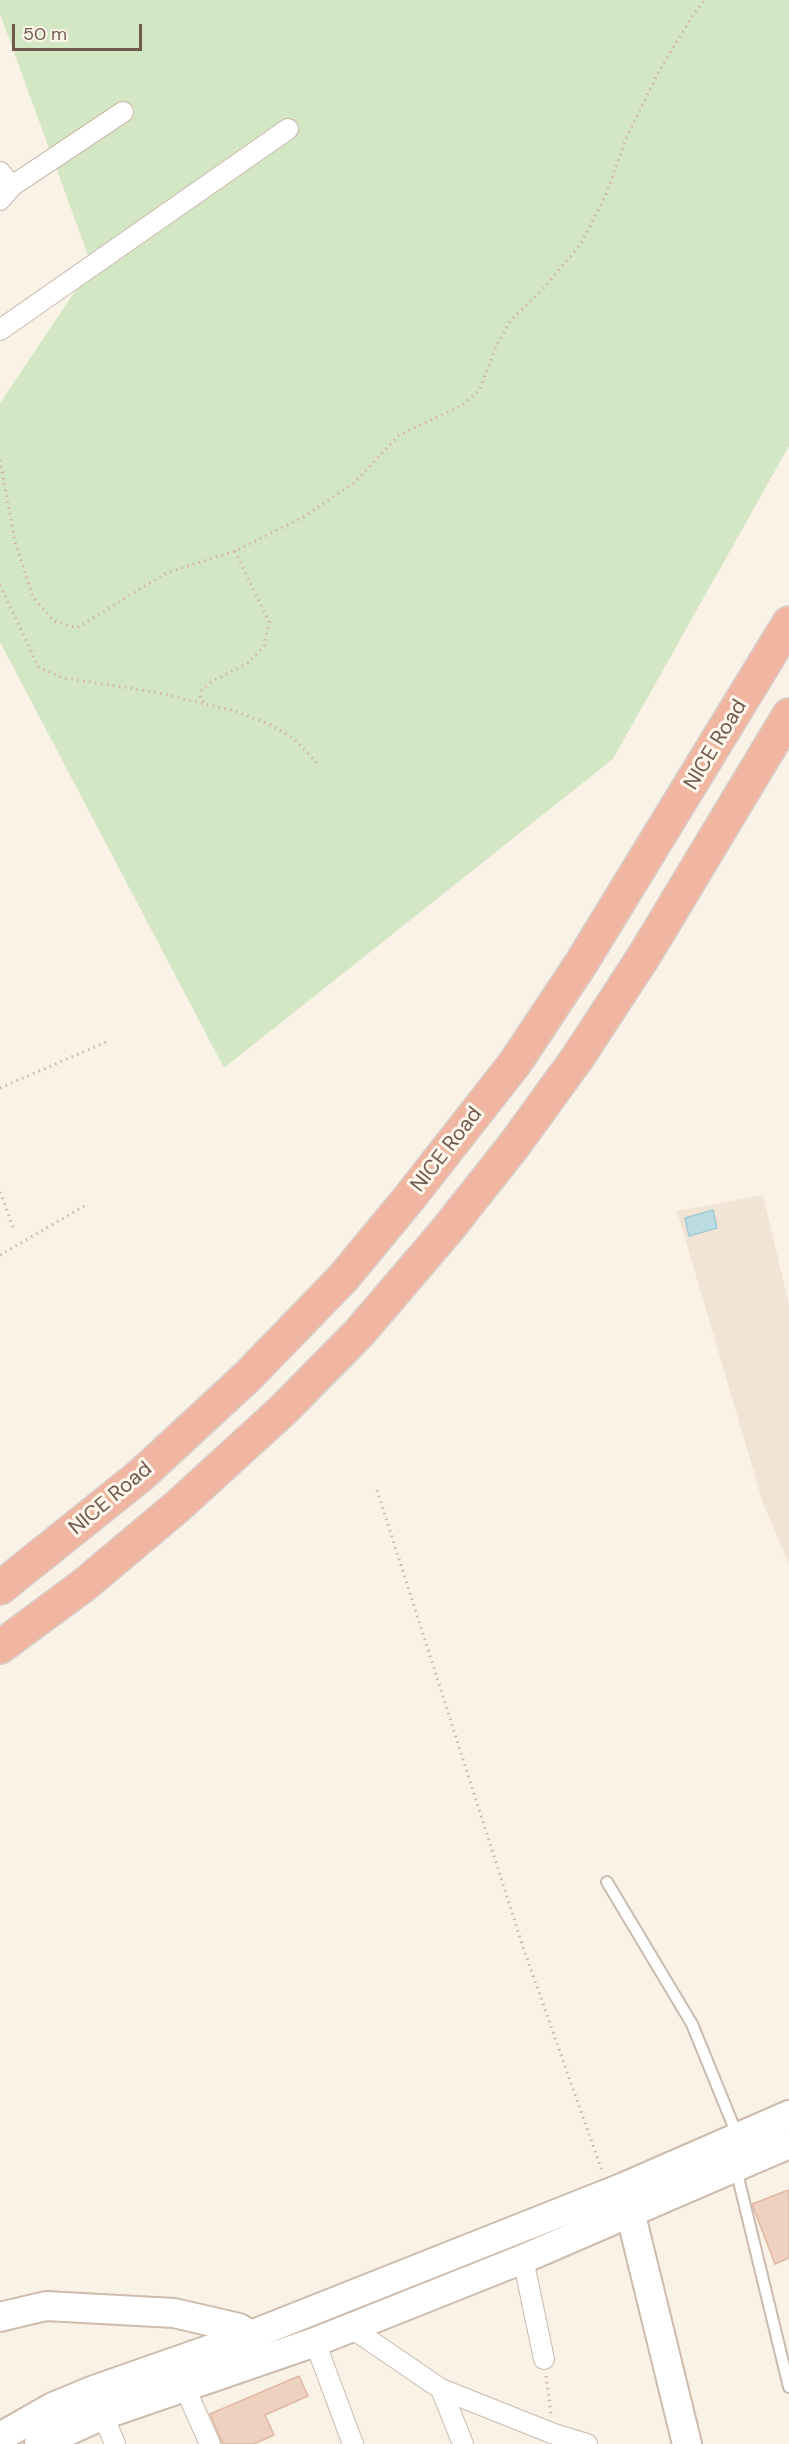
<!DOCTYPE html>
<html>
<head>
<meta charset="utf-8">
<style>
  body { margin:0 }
  #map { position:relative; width:789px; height:2444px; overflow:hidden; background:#faf2e6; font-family:"DM Sans",sans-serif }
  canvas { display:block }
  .scale { position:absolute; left:12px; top:24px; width:130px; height:27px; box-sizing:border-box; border:3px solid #715a4d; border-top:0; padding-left:8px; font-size:18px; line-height:21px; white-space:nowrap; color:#715a4d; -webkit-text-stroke:4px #fdf6eb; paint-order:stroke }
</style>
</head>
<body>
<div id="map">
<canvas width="789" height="2444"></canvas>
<div class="scale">50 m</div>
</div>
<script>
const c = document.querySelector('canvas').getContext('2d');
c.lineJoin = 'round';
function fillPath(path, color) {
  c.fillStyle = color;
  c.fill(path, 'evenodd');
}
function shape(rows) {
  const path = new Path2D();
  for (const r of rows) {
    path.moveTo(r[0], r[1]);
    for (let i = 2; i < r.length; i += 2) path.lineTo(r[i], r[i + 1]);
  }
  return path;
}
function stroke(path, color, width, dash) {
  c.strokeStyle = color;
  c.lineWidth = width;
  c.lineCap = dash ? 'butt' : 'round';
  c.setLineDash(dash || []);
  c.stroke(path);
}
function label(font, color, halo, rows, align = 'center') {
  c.font = font + ' "DM Sans",sans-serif';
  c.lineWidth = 6;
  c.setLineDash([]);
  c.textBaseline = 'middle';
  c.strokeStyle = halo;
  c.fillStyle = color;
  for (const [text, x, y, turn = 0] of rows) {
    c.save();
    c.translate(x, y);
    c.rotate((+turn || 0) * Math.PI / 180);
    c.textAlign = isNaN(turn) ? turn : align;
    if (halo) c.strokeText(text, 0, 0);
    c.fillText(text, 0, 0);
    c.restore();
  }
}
fillPath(shape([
  [763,1195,789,1305,789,1565,763,1503,677,1211]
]), '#f1e4d4');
fillPath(shape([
  [0,0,789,0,789,446,613,759,224,1068,0,642,0,403,92,266,0,14]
]), '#d3e7c5');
const water = shape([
  [713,1210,717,1228,689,1236,685,1218,713,1210]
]);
fillPath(water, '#bcdce2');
stroke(water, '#a3cbd3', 1.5);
const building = shape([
  [789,2190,789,2258,775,2264,752,2204,789,2190],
  [299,2376,308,2396,265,2415,274,2435,254,2444,223,2444,210,2414,299,2376]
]);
fillPath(building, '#eed2bf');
stroke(building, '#dfb9a1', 1.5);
const lane = shape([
  [607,1882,692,2024,738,2137],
  [736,2169,789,2387]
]);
const street = shape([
  [0,172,12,186],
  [0,200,12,186,123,112],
  [0,330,288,129],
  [523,2259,544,2359],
  [350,2327,441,2389,554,2434,587,2444],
  [315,2342,353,2444],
  [185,2388,210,2444],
  [441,2389,463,2444],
  [103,2415,115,2444]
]);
const secondary = shape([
  [626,2195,687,2444],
  [0,2317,46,2306,174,2313,239,2328,251,2335,254,2344],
  [0,2437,53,2407,94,2390,251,2335,624,2187,789,2115],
  [39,2444,103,2415,315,2342,523,2259,789,2144]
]);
const highway = shape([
  [0,1588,141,1475,248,1376,343,1278,410,1197,515,1063,582,962,789,623],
  [0,1647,84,1585,178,1506,283,1410,359,1333,447,1230,515,1144,578,1057,644,956,789,715]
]);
stroke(lane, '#cbbaad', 14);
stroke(street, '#cbbaad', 22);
stroke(secondary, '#cebbab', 32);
stroke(highway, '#d7d1cd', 36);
stroke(shape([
  [0,460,15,542,33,597,54,621,77,628,166,573,235,551,305,516,354,483,399,435,461,406,479,391,496,347,510,321,542,290,580,245,605,197,627,136,658,73,693,15,705,0],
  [235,551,269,622,264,646,248,663,211,682,202,690,200,697,205,704,235,711,269,724,293,738,317,763],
  [0,585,39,668,64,678,155,692,205,704],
  [0,1088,106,1042],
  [0,1192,13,1227],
  [0,1255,86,1205],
  [377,1490,523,1947,602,2171],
  [546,2376,551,2414]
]), '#d2b5a3', 3, [1.5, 4.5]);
stroke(lane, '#fff', 10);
stroke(street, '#fff', 20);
stroke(secondary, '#fff', 28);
stroke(highway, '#f0b6a1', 33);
label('21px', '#715a4d', '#fdf6eb', [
  ["NICE Road",716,745,-59],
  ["NICE Road",447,1150,-52],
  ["NICE Road",111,1499,-40]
]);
</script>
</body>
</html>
